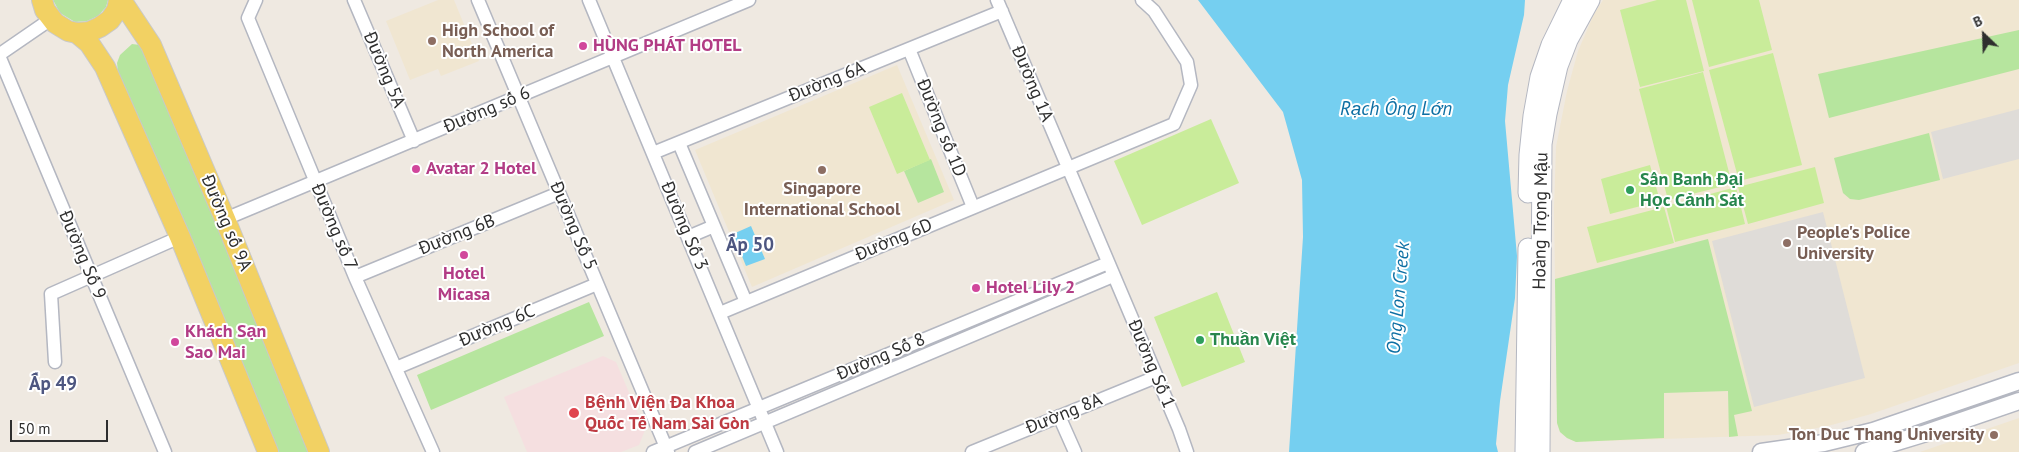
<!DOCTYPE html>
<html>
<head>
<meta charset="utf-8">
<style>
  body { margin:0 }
  #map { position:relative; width:2019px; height:452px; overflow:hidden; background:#efe9e1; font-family:"PT Sans",sans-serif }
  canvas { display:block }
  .north { position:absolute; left:1959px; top:10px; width:50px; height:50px; -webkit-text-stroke:4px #fff; paint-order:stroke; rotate:336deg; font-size:14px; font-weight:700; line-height:20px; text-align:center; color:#2e2e2e }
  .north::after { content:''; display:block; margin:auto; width:18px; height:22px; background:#2e2e2e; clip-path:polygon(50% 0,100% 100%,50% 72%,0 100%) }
  .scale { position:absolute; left:10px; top:420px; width:98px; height:22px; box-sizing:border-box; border:2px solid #2e2e2e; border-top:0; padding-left:6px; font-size:15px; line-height:18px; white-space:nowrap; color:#2e2e2e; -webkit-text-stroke:4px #fff; paint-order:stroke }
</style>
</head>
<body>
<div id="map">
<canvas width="2019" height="452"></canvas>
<div class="north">B</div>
<div class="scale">50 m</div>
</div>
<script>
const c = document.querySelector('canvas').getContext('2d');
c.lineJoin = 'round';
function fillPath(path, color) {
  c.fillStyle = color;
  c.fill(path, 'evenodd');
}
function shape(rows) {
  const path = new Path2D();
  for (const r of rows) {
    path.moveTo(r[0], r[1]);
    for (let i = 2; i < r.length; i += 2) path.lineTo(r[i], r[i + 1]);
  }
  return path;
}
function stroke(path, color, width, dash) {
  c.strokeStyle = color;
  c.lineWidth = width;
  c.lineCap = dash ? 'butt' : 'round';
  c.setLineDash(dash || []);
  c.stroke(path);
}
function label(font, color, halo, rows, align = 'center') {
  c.font = font + ' "PT Sans",sans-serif';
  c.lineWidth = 4;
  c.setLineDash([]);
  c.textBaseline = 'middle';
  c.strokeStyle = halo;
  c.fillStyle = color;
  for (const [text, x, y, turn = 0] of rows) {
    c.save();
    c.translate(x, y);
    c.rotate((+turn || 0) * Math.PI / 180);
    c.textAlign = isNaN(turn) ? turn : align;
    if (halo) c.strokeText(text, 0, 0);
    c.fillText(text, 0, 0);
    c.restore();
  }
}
fillPath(shape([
  [438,0,454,0,479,61,441,76,438,69,410,80,386,21],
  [1603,0,2019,0,2019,363,1871,414,1828,426,1778,435,1576,442,1567,438,1560,432,1557,423,1554,208,1556,147,1567,91,1578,51,1594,14],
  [897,65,954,200,752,287,695,150],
  [2019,418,2019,452,1920,452]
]), '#f0e6d1');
fillPath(shape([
  [603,356,616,362,645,430,639,445,621,452,527,452,504,397]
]), '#f5dfe0');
fillPath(shape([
  [53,0,108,0,106,7,98,16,87,21,75,22,60,13],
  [2019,30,2019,69,1829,118,1818,74],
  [132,44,140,45,145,50,311,452,275,452,118,72,117,63,120,55],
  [1929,133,1940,180,1859,200,1850,199,1843,193,1834,158],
  [931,159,944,192,918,203,904,171],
  [1708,239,1752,411,1734,415,1738,436,1729,437,1728,391,1664,393,1664,438,1576,442,1567,438,1560,432,1557,423,1555,279],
  [589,302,604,336,431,410,417,375]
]), '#b6e59e');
fillPath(shape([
  [1657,0,1686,0,1704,71,1640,87,1620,10],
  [1692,0,1759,0,1772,50,1709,67],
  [1773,53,1802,165,1739,181,1709,70],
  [1703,72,1732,184,1668,200,1639,89],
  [902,93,930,160,897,174,869,107],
  [1211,119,1239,183,1142,225,1114,161],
  [1650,165,1660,201,1610,214,1601,179],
  [1815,167,1824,203,1748,224,1738,187],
  [1736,187,1745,224,1675,242,1666,206],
  [1664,207,1674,243,1597,263,1587,227],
  [1217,292,1245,362,1182,387,1154,317]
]), '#c9ec9a');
fillPath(shape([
  [2019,109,2019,159,1943,179,1931,132],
  [1823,212,1865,378,1754,407,1712,241]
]), '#dfdcd8');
fillPath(shape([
  [1198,0,1525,0,1524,15,1508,85,1505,121,1517,256,1515,298,1500,401,1496,444,1498,452,1289,452,1303,237,1302,180,1283,112],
  [751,226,765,259,746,266,733,234]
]), '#75cff0');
const minor = shape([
  [256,0,248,18,355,277,433,452],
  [354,0,414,141],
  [478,0,668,452],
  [589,0,777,452],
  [997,0,1179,429,1187,452],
  [909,49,973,207],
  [0,54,51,19],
  [0,58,165,452],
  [679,143,746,302],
  [653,153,1002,11],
  [225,219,749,0],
  [688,237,714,226],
  [355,277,559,193],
  [720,313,1174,124,1191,85,1187,62,1154,11,1142,0],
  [55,362,51,294,180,237],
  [396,368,597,284],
  [1059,416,1075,452],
  [653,452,1108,263],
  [695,452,1113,276],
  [972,452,1156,377]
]);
const tertiary = shape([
  [1761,452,1824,443,1873,431,2019,381],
  [1864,452,1923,434,2019,401]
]);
const secondary = shape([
  [1528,193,1529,155,1533,116,1540,77,1551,45,1573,0],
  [1525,452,1528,248],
  [1540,452,1542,144,1547,114,1558,66,1568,40,1590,0]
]);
const primary = shape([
  [42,0,45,10,55,23,68,31,77,33,89,32,100,27,110,20,117,10,119,0],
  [121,0,151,45,225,219,319,452],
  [77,33,89,43,105,67,180,237,268,452]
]);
stroke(minor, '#b4b7c1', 15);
stroke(tertiary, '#b4b7c1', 19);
stroke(secondary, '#b4b7c1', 21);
stroke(primary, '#c9c9c9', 22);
stroke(minor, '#fff', 12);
stroke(tertiary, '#fff', 16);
stroke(secondary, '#fff', 19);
stroke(primary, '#f2d163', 20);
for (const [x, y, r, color] of [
  [432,41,5,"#8d6e63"],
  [583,46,5,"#d1479c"],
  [416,169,5,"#d1479c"],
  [822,170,5,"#8d6e63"],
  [1630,190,5,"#2e9e5b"],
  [1787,243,5,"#8d6e63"],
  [464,255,5,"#d1479c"],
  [976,288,5,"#d1479c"],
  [1200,340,5,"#2e9e5b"],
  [175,342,5,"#d1479c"],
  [574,413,6,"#e0444e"],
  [1994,435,5,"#8d6e63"]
]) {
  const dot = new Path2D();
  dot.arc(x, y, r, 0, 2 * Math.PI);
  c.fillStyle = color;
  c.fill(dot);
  stroke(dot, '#fff', 2);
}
label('bold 18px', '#785e54', '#fff', [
  ["High School of",442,31],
  ["North America",442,52],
  ["Singapore",822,189,"center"],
  ["International School",822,210,"center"],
  ["People's Police",1797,233],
  ["University",1797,254],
  ["Ton Duc Thang University",1984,435,"right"]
], 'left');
label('bold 18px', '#b23c85', '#fff', [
  ["HÙNG PHÁT HOTEL",593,46],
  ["Avatar 2 Hotel",426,169],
  ["Hotel",464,274,"center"],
  ["Micasa",464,295,"center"],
  ["Hotel Lily 2",986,288],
  ["Khách Sạn",185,332],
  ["Sao Mai",185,353]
], 'left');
label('18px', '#2e2e2e', '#fff', [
  ["Đường 5A",384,70,67],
  ["Đường 6A",827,82,-22],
  ["Đường 1A",1032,84,67],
  ["Đường số 6",487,110,-23],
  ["Đường số 1D",941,128,68],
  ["Hoàng Trọng Mậu",1541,221,-89],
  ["Đường số 9A",226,223,67],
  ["Đường Số 5",573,226,67],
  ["Đường Số 3",684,226,67],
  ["Đường số 7",334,227,67],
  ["Đường 6B",457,235,-22],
  ["Đường 6D",894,240,-23],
  ["Đường Số 9",82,255,67],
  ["Đường 6C",497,326,-23],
  ["Đường Số 8",881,357,-23],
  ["Đường Số 1",1151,364,67],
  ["Đường 8A",1064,414,-22]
]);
label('bold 18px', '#27864d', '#fff', [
  ["Sân Banh Đại",1640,180],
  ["Học Cảnh Sát",1640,201],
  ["Thuần Việt",1210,340]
], 'left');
label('bold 18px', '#be3a42', '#fff', [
  ["Bệnh Viện Đa Khoa",585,403],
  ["Quốc Tế Nam Sài Gòn",585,424]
], 'left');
label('italic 19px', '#0d6fa3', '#fff', [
  ["Rạch Ông Lớn",1396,110],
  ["Ong Lon Creek",1399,298,-85]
]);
label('bold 19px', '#4d5680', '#fff', [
  ["Ấp 50",750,246],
  ["Ấp 49",53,385]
]);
</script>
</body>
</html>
